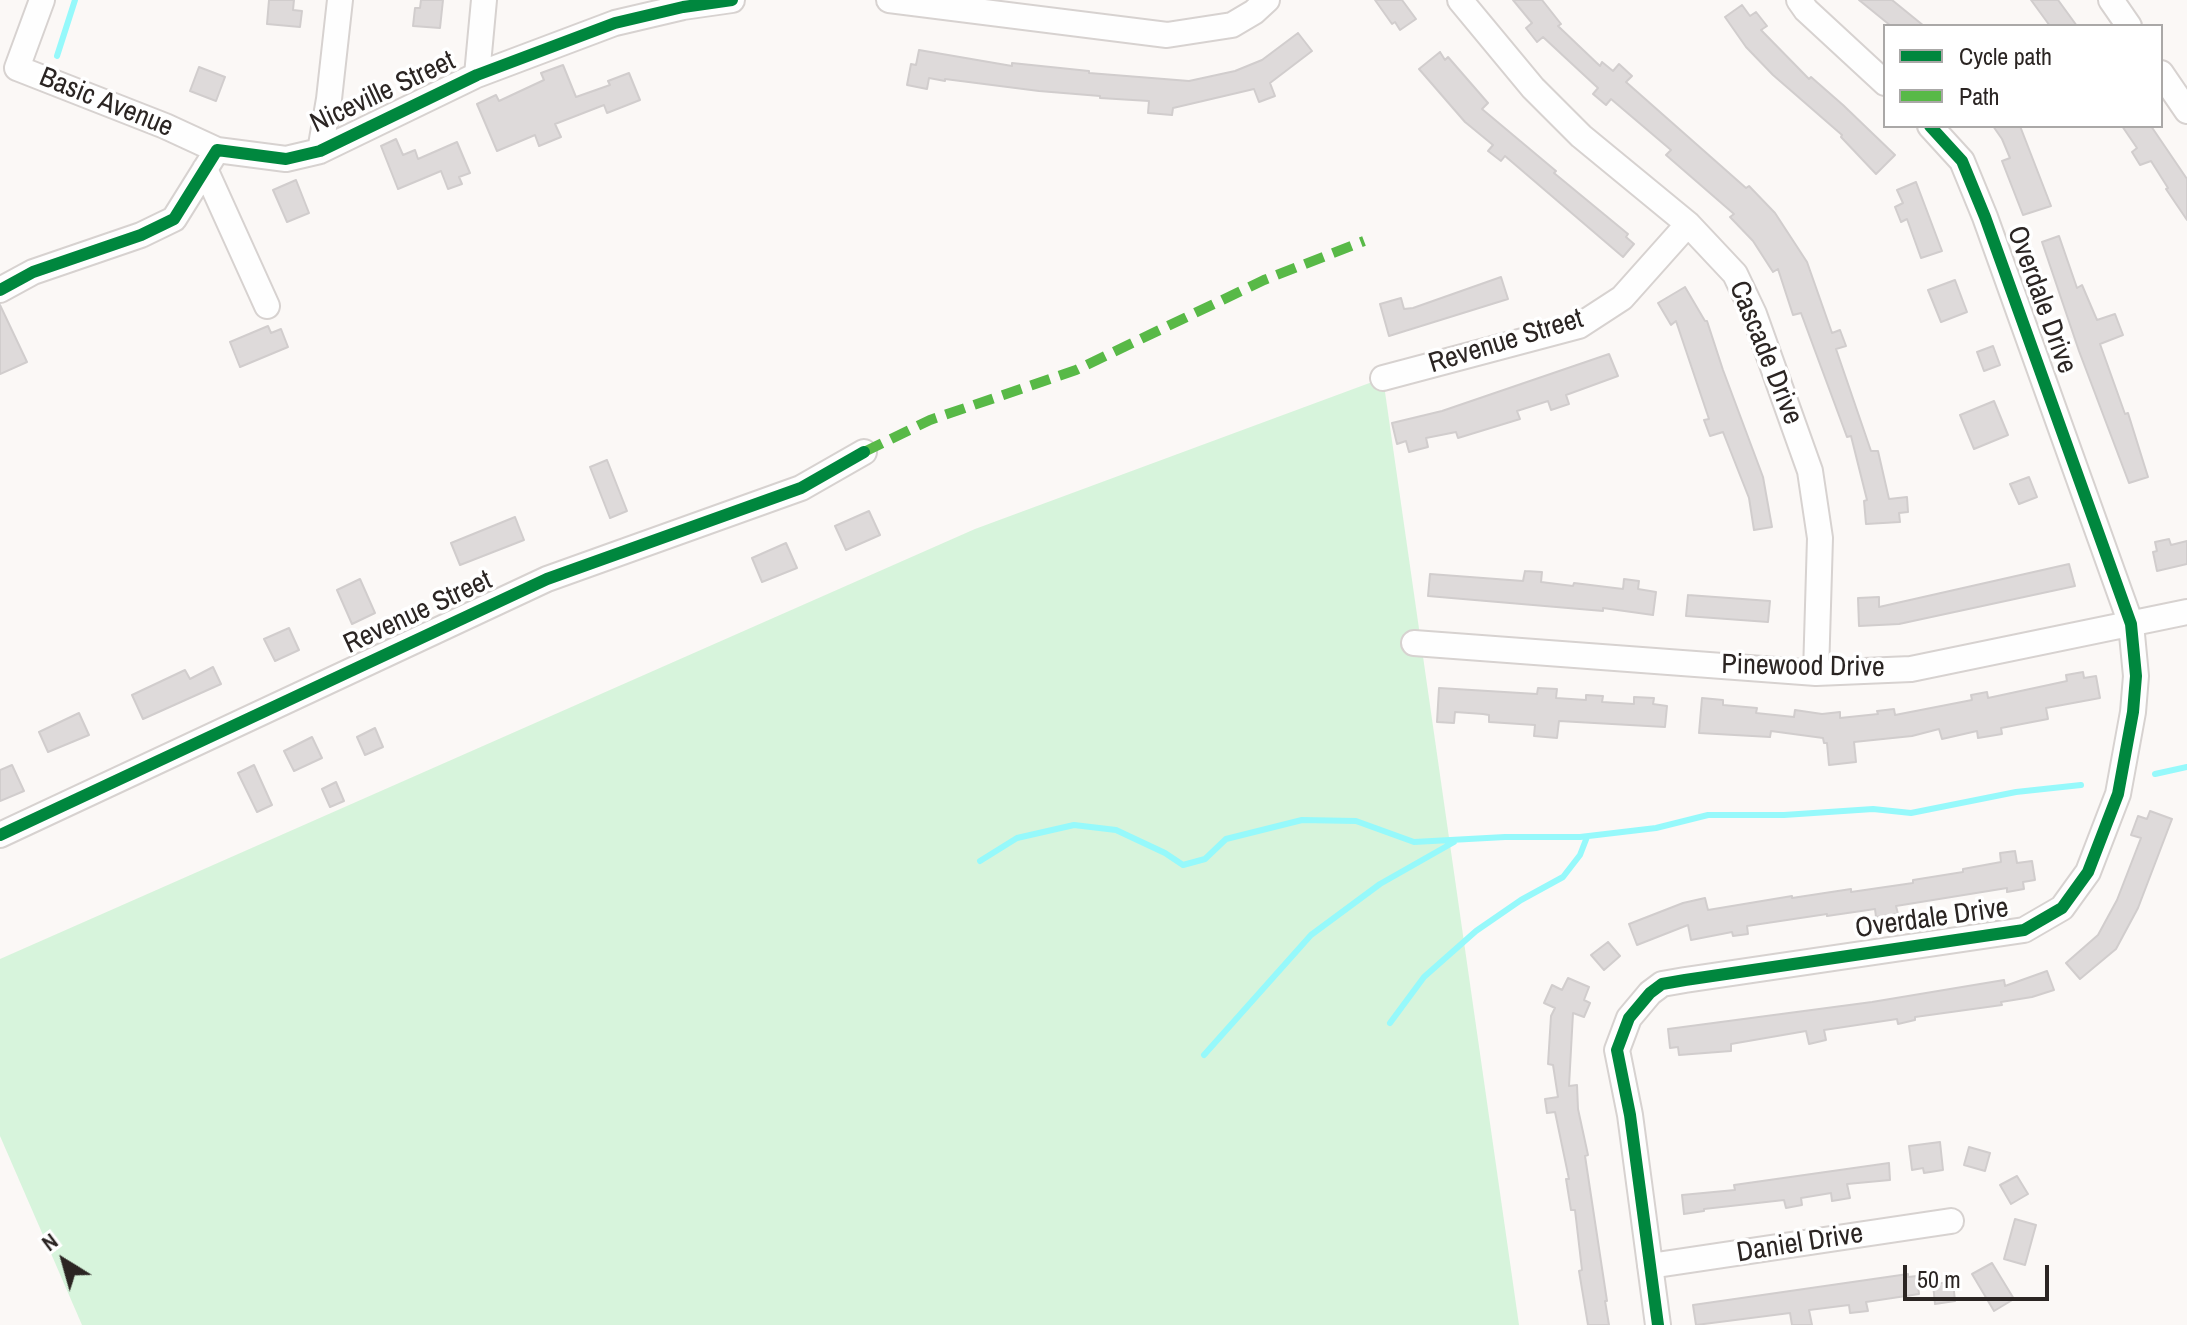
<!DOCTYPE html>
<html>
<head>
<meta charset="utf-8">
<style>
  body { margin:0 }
  #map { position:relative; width:2187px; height:1325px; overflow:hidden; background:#fbf8f6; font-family:"Archivo Narrow",sans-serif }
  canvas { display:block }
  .legend { position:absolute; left:1883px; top:24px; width:280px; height:104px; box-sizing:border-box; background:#fff; border:2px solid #aaa8a7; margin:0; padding:10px 14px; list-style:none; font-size:24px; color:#2b2523 }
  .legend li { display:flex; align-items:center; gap:16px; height:40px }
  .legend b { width:40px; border:2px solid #aaa8a7 }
  .north { position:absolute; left:24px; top:1221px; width:80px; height:80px; -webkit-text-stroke:6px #fff; paint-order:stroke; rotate:323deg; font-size:22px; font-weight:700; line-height:32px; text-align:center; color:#2b2523 }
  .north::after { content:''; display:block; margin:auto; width:28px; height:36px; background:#2b2523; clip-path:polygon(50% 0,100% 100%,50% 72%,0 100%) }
  .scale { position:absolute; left:1903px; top:1265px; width:146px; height:36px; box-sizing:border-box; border:4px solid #2b2523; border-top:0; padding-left:10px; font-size:24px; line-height:28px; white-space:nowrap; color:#2b2523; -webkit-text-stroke:6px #fff; paint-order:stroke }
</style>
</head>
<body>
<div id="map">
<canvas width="2187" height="1325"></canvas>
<ul class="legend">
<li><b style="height:10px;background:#00873e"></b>Cycle path</li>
<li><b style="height:10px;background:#58b947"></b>Path</li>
</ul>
<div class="north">N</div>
<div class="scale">50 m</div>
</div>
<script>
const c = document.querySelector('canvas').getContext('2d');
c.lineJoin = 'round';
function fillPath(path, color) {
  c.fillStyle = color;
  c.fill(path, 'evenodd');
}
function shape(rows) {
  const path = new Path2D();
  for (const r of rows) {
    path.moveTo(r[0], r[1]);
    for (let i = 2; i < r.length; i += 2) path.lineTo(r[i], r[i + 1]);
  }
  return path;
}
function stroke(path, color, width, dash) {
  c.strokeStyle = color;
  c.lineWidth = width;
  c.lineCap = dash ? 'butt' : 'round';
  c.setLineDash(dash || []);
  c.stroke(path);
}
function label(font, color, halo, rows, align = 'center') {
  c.font = font + ' "Archivo Narrow",sans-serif';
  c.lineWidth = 7;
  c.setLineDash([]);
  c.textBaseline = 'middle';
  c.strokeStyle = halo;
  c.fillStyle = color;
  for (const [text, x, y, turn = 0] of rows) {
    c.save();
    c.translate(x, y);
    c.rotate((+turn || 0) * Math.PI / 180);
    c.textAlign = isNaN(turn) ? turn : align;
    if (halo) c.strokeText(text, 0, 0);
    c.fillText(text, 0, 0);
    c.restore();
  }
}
fillPath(shape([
  [1383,378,1519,1325,82,1325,0,1136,0,959,975,529]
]), '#d7f4dc');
stroke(shape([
  [57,56,75,0],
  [2155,774,2187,767],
  [980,861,1017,838,1074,825,1116,830,1165,853,1183,865,1205,859,1226,839,1302,820,1356,821,1414,842,1505,837,1580,837,1656,828,1708,815,1784,815,1873,809,1911,813,2016,792,2081,785],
  [1390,1023,1424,977,1476,931,1521,900,1563,877,1580,855,1587,837],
  [1204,1055,1311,935,1380,884,1454,842]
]), '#96f9fb', 6);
const building = shape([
  [269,0,294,0,293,10,302,11,300,27,267,24,269,0],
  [421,0,443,0,440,28,413,26,415,8,420,8,421,0],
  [1375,0,1402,0,1416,19,1400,30,1395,22,1392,24,1375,0],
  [1513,0,1542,0,1561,24,1558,26,1600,66,1602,62,1613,71,1619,64,1632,76,1626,82,1746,188,1749,186,1775,213,1807,262,1832,333,1840,330,1846,346,1836,349,1871,451,1878,451,1889,499,1907,497,1908,512,1899,513,1900,522,1866,524,1864,501,1867,500,1851,436,1847,437,1801,313,1793,315,1778,269,1773,272,1753,241,1730,217,1734,214,1666,155,1671,150,1611,99,1606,105,1593,94,1598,88,1543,37,1537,42,1526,28,1532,23,1513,0],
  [1859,0,1892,0,1924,26,1891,26,1859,0],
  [2031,0,2058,0,2077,26,2050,26,2031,0],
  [1742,5,1750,16,1756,12,1767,26,1761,30,1809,79,1811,77,1843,105,1895,155,1876,174,1841,137,1842,135,1773,75,1746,47,1725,17,1742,5],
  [1298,33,1312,51,1270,83,1275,96,1259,102,1254,89,1173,108,1172,115,1148,113,1149,101,1100,98,1100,96,1039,91,945,79,945,81,929,78,927,89,907,85,911,64,916,65,919,50,1012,66,1012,63,1089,71,1089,73,1189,81,1235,71,1262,60,1298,33],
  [1440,52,1445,60,1448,57,1488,103,1482,109,1556,171,1554,173,1628,234,1626,237,1634,244,1623,257,1505,156,1501,161,1488,151,1493,145,1465,122,1419,69,1440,52],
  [563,65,576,97,610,85,608,81,629,73,640,100,607,113,604,105,555,124,561,137,539,146,535,135,497,151,477,104,496,95,499,101,544,80,541,73,563,65],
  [199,67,225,77,216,101,190,91,199,67],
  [1993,126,2020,126,2051,206,2023,215,2002,161,2010,158,2002,139,1993,126],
  [2122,126,2151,126,2187,179,2187,220,2166,189,2168,188,2151,161,2140,165,2132,152,2137,148,2122,126],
  [396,139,403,155,415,150,418,159,457,142,470,173,459,177,462,184,448,189,441,171,398,189,381,146,396,139],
  [296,180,309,213,287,222,273,190,296,180],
  [1916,182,1942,251,1921,258,1907,219,1901,222,1895,207,1903,203,1897,190,1916,182],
  [2059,236,2077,288,2082,285,2097,320,2115,314,2123,335,2100,344,2125,414,2128,413,2148,477,2129,483,2079,351,2042,242,2059,236],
  [1501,277,1508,299,1389,336,1380,304,1401,298,1404,309,1413,308,1501,277],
  [1955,280,1967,312,1941,322,1928,290,1955,280],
  [1685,287,1705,321,1707,321,1723,370,1763,477,1772,527,1754,530,1749,498,1723,432,1710,436,1704,420,1709,419,1676,321,1671,325,1658,303,1685,287],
  [0,305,27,362,0,374,0,305],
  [268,326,271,333,281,329,288,347,240,367,230,342,268,326],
  [1993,346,2000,365,1984,371,1977,352,1993,346],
  [1609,354,1618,376,1566,395,1569,404,1551,410,1548,401,1517,411,1520,419,1458,438,1456,432,1426,438,1428,447,1409,452,1406,441,1397,444,1392,423,1442,411,1609,354],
  [1994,401,2008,435,1974,449,1960,415,1994,401],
  [607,460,627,511,610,518,590,467,607,460],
  [2029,477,2037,497,2019,504,2010,484,2029,477],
  [869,511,880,535,846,550,835,526,869,511],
  [515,517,524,540,460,565,451,543,515,517],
  [2169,539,2171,545,2187,541,2187,564,2157,571,2153,552,2157,551,2155,542,2169,539],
  [786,543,797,568,762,582,752,558,786,543],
  [2069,564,2075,586,1899,624,1859,626,1858,598,1879,597,1879,607,2069,564],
  [1525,571,1542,572,1541,582,1573,586,1574,583,1623,589,1624,579,1639,581,1638,589,1656,592,1653,615,1603,608,1603,611,1428,596,1430,574,1523,581,1525,571],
  [360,579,375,613,352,624,337,590,360,579],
  [1688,595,1770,601,1768,622,1686,616,1688,595],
  [289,628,299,650,275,661,264,639,289,628],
  [213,667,221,684,143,719,132,695,185,670,190,679,213,667],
  [2083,672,2084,678,2096,676,2100,698,2046,708,2048,719,2001,728,2002,734,1978,738,1977,731,1942,739,1939,729,1912,736,1854,742,1856,762,1829,765,1827,743,1824,743,1823,738,1771,731,1770,737,1699,733,1702,698,1723,700,1723,705,1757,708,1756,713,1794,717,1795,710,1822,714,1840,712,1840,718,1878,714,1877,711,1894,709,1895,715,1972,700,1971,695,1987,692,1988,698,2067,681,2066,675,2083,672],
  [1439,688,1537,694,1538,688,1557,689,1556,698,1586,700,1586,695,1603,696,1602,702,1634,704,1634,697,1654,698,1653,704,1667,706,1665,727,1559,721,1557,738,1534,736,1535,725,1489,722,1489,715,1483,714,1455,712,1454,723,1437,722,1439,688],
  [79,713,89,735,48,752,39,732,79,713],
  [375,728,383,747,365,755,357,737,375,728],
  [312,737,322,758,294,771,284,751,312,737],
  [12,765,24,791,0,801,0,770,12,765],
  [254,765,272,805,257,812,238,773,254,765],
  [336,782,344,801,330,807,322,789,336,782],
  [2150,811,2172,819,2138,908,2116,949,2080,979,2066,963,2098,935,2117,900,2141,838,2131,835,2138,816,2147,819,2150,811],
  [2015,851,2017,863,2032,861,2035,880,2023,882,2024,889,2007,892,2007,888,1896,906,1898,914,1876,917,1875,909,1827,916,1827,914,1747,926,1748,934,1733,936,1732,932,1691,940,1688,925,1637,945,1629,924,1683,903,1705,898,1708,910,1792,896,1792,898,1851,889,1851,892,1913,883,1913,880,1963,872,1963,869,2001,862,2000,853,2015,851],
  [1608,942,1620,956,1604,970,1591,955,1608,942],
  [2047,971,2054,990,2032,997,2001,1002,2002,1005,1915,1017,1915,1020,1898,1024,1897,1019,1824,1030,1826,1040,1809,1044,1806,1031,1731,1044,1731,1051,1679,1055,1678,1047,1670,1048,1668,1029,1872,1002,2004,980,2005,986,2047,971],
  [1568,978,1589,987,1584,1000,1590,1003,1584,1017,1573,1013,1569,1086,1577,1085,1578,1109,1588,1155,1585,1156,1607,1301,1605,1301,1609,1325,1588,1325,1579,1271,1582,1270,1575,1210,1571,1210,1566,1179,1569,1179,1555,1112,1547,1113,1545,1099,1558,1097,1553,1065,1548,1064,1551,1016,1555,1008,1544,1003,1552,985,1562,990,1568,978],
  [1940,1142,1943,1170,1924,1173,1923,1168,1912,1170,1909,1146,1940,1142],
  [1969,1147,1990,1153,1985,1171,1964,1165,1969,1147],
  [1889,1163,1890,1180,1847,1184,1850,1198,1832,1201,1831,1193,1801,1198,1802,1205,1786,1208,1784,1200,1704,1209,1704,1211,1684,1214,1682,1195,1735,1190,1734,1185,1889,1163],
  [2017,1176,2028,1194,2011,1204,2000,1185,2017,1176],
  [2015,1219,2036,1225,2025,1265,2004,1259,2015,1219],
  [1992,1263,2014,1299,1994,1311,1972,1274,1992,1263],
  [1908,1274,1908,1277,1917,1276,1919,1294,1866,1302,1868,1311,1850,1313,1849,1305,1809,1310,1812,1325,1792,1325,1790,1313,1696,1325,1693,1305,1908,1274],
  [1953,1282,1955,1301,1935,1304,1933,1284,1953,1282]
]);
fillPath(building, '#dedada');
stroke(building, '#d1cdcd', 2);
const minor = shape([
  [889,0,1167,35,1232,25,1254,12,1267,0],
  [1460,0,1533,88,1581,136,1688,224,1735,274,1754,314,1810,471,1820,538,1816,673],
  [1799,0,1806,10,1885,83],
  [2111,0,2129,26],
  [17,68,165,126,217,150],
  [17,68,42,0],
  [2161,73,2187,111],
  [477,75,484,0],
  [320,151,329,99,340,0],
  [205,169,267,306],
  [0,290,33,272,141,235,174,219,217,150,286,159,320,151,477,75,615,23,683,7,732,0],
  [1383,378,1579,326,1622,298,1688,224],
  [1414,643,1816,673,1911,669,2187,612],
  [0,835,547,579,801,488,864,452],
  [1650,1266,1951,1221],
  [1658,1325,1630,1115,1617,1050,1629,1018,1650,993,1662,984,1685,980,2024,930,2062,908,2088,872,2118,794,2133,712,2136,676,2131,624,1985,217,1962,161,1930,126]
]);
stroke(minor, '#d7d2d0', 28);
stroke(minor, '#fefefe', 24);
stroke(shape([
  [864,452,930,420,1076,370,1264,280,1364,241]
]), '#58b947', 10, [20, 10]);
stroke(shape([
  [0,290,33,272,141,235,174,219,217,150,286,159,320,151,477,75,615,23,683,7,732,0],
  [0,835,547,579,801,488,864,452],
  [1658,1325,1630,1115,1617,1050,1629,1018,1650,993,1662,984,1685,980,2024,930,2062,908,2088,872,2118,794,2133,712,2136,676,2131,624,1985,217,1962,161,1930,126]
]), '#00873e', 12);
label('28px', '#2b2523', '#fff', [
  ["Niceville Street",383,93,-25],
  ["Basic Avenue",106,103,22],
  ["Overdale Drive",2041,300,70],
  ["Revenue Street",1506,342,-17],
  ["Cascade Drive",1765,353,68],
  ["Revenue Street",418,613,-25],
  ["Pinewood Drive",1803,667,1],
  ["Overdale Drive",1932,919,-8],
  ["Daniel Drive",1800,1244,-9]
]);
</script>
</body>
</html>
